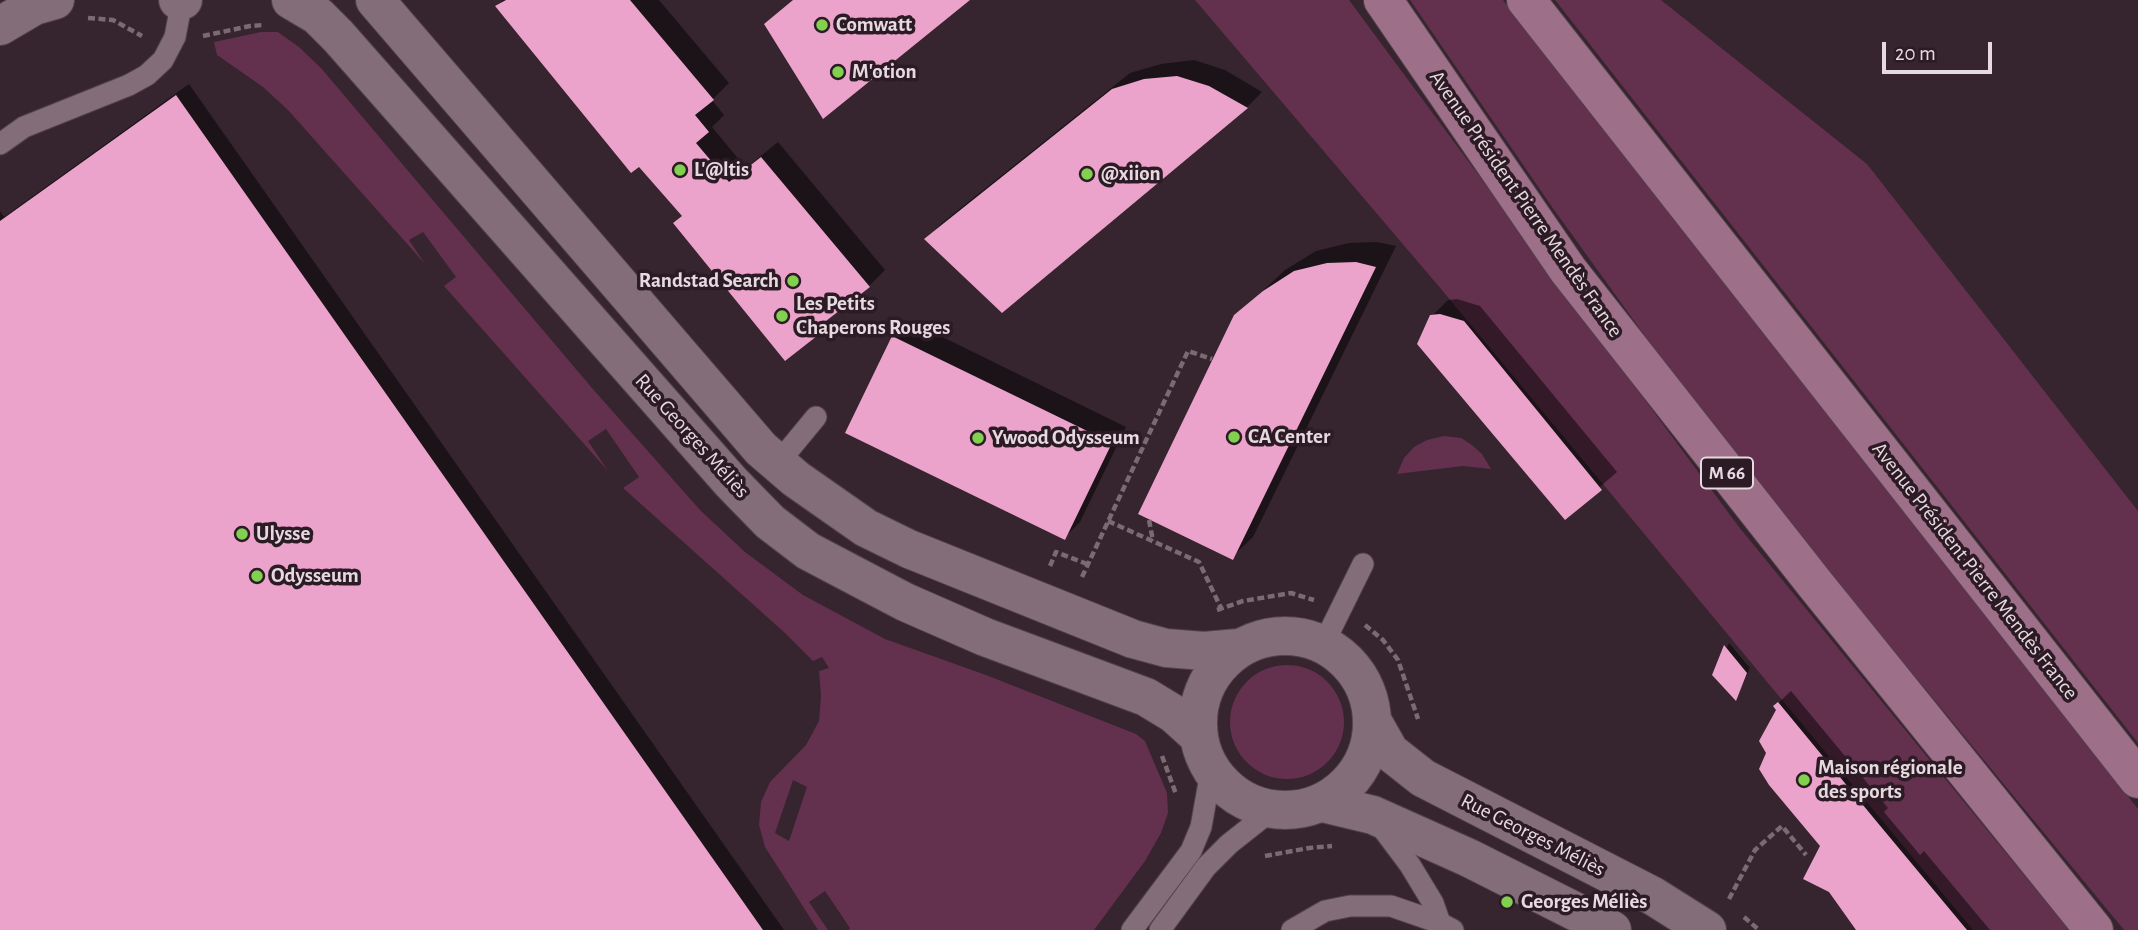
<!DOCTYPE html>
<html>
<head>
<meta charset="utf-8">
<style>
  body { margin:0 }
  #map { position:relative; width:2138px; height:930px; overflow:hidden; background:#36242e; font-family:"Alegreya Sans",sans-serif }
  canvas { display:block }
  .scale { position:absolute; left:1882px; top:42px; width:110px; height:32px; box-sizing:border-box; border:4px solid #e6d9e0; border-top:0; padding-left:9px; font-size:21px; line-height:24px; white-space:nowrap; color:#e6d9e0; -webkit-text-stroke:5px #2c1b24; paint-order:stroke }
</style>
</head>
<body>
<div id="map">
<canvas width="2138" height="930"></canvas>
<div class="scale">20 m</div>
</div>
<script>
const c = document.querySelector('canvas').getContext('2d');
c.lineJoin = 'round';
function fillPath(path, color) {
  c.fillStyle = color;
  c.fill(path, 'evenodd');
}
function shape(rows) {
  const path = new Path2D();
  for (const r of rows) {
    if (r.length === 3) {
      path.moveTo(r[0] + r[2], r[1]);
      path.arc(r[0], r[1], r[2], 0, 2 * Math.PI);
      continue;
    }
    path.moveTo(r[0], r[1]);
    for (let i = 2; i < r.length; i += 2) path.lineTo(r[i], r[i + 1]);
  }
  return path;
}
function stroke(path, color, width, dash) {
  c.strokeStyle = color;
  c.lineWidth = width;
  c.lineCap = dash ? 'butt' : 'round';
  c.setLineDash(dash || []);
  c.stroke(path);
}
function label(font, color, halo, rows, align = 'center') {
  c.font = font + ' "Alegreya Sans",sans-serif';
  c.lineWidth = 7;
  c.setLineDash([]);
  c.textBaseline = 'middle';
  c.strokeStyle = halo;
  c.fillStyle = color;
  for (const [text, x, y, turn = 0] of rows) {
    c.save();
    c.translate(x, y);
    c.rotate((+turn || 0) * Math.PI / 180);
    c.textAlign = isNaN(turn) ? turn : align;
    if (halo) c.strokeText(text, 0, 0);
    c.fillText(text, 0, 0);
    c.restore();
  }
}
fillPath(shape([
  [1195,0,1349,0,1739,527,2069,930,1973,930,1441,289],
  [1410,0,1503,0,1907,512,2138,809,2138,930,2124,930,1720,440,1552,207],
  [1555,0,1661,0,1867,164,2138,511,2138,743],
  [261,32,278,32,299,47,321,68,592,388,701,511,745,552,803,595,885,639,986,675,1136,734,1145,741,1167,793,1168,813,1161,833,1145,861,1094,930,849,930,850,928,825,891,809,902,828,930,818,930,765,847,759,825,761,802,770,782,806,745,819,721,821,696,819,671,829,668,822,657,813,661,785,633,623,488,639,477,606,429,588,441,608,471,444,286,456,277,423,232,409,240,425,264,288,110,263,87,217,55,214,42],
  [793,780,807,787,789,841,775,833],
  [1444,436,1461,438,1472,445,1482,454,1491,469,1463,466,1397,474,1404,458,1414,447,1427,440],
  [1287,722,57]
]), '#63304e');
fillPath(shape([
  [503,0,659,0,729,83,712,100,724,115,712,127,746,168,778,142,885,270,869,286,821,322,824,326,815,334,684,215,497,6],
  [1194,60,1225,70,1262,92,1247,107,1003,311,926,239,942,223,1130,73,1161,64],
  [189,84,784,930,0,930,0,211,4,217],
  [1377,242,1396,246,1253,537,1232,557,1236,316,1285,270,1316,251,1349,243],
  [1457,299,1480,306,1617,472,1565,517,1432,316,1448,300],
  [910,321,1126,427,1080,522,1064,538,894,337],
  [1729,643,1750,668,1736,699,1714,675],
  [1791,691,1888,808,1884,812,1920,855,1924,851,1990,930,1859,930,1821,847,1768,753,1778,710,1775,706]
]), '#0007');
fillPath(shape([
  [506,0,630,0,714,100,695,115,709,132,696,143,729,182,761,157,870,287,813,331,817,336,785,361,673,223,682,216,639,167,631,173,495,6],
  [793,0,970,0,823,119,764,24],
  [1177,76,1209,86,1248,108,1002,313,924,239,1112,89,1144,79],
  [176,95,763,930,0,930,0,221],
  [1356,262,1376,267,1233,560,1138,514,1234,315,1263,291,1294,271,1327,263],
  [1440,314,1464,321,1602,490,1565,520,1417,344,1430,315],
  [892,336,1112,443,1065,540,845,433],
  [1724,645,1747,673,1736,701,1712,675],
  [1778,702,1877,822,1967,930,1856,930,1829,892,1803,879,1820,846,1769,785,1759,769,1766,753,1759,741,1776,710,1773,706]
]), '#eba2cb');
const lane = shape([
  [0,144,24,127,129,85,147,75,163,60,175,37,182,0],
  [778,463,816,417],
  [1323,645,1363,564],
  [1380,825,1410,865,1433,903,1440,923],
  [1132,930,1191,851,1201,827,1211,771],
  [1160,930,1206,867,1229,844,1272,810],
  [1292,930,1325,911,1350,906,1391,906,1440,923,1453,930]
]);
const street = shape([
  [0,26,34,6,55,0]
]);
const secondary = shape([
  [178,0,183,0],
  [291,0,318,16,338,36,731,482,770,522,808,551,905,602,985,637,1146,697,1174,714,1195,733],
  [375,0,761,449,796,479,866,528,909,549,1133,639,1166,648,1204,651,1238,648],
  [1285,723,87],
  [1373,722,1390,752,1423,778,1653,896,1707,930],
  [1323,803,1373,815,1469,858,1612,930]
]);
const primary = shape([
  [1383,0,1568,270,1815,584,2094,930],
  [1526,0,2138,779]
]);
stroke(lane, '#51424b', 23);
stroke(street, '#51424b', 40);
stroke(secondary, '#51424b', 40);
stroke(primary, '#51424b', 40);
stroke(shape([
  [88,18,113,20,142,36],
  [203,36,250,26,263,25],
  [1149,520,1153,541],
  [1108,521,1199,562,1221,608],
  [1050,566,1056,552,1087,564],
  [1082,577,1188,351,1212,359],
  [1217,610,1243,601,1291,593,1314,600],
  [1365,625,1383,640,1398,660,1418,719],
  [1162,756,1176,794],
  [1265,856,1309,848,1332,846],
  [1729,899,1755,850,1782,826,1806,855],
  [1744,917,1759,930]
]), '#7a6a72', 4.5, [7, 3.5]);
stroke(lane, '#826d78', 21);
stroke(street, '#826d78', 38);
stroke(secondary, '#826d78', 38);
stroke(primary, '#9e6f89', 38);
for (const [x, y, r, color] of [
  [822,25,7,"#81d050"],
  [838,72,7,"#81d050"],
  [680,170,7,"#81d050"],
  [1087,174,7,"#81d050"],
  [793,281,7,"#81d050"],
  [782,316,7,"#81d050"],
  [1234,437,7,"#81d050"],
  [978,438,7,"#81d050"],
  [242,534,7,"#81d050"],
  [257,576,7,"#81d050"],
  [1804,780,7,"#81d050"],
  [1507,902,7,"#81d050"]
]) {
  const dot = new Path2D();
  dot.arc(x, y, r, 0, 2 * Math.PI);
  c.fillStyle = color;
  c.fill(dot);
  stroke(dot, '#2c1b24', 2.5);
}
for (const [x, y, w] of [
  [1727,473,52]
]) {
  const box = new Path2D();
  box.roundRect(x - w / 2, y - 15.5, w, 31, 5);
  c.fillStyle = '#2c1b24';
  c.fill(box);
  stroke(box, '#e6d9e0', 2);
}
label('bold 19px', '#e6d9e0', null, [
  ["M 66",1727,473]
]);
label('bold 21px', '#e6d9e0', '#2c1b24', [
  ["Comwatt",836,25],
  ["M'otion",852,72],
  ["L'@ltis",694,170],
  ["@xiion",1101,174],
  ["Randstad Search",779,281,"right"],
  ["Les Petits",796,304],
  ["Chaperons Rouges",796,328],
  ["CA Center",1248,437],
  ["Ywood Odysseum",992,438],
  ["Ulysse",256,534],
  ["Odysseum",271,576],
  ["Maison régionale",1818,768],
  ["des sports",1818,792],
  ["Georges Méliès",1521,902]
], 'left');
label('21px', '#e6d9e0', '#2c1b24', [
  ["Avenue Président Pierre Mendès France",1526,204,55],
  ["Rue Georges Méliès",692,436,48],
  ["Avenue Président Pierre Mendès France",1975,571,52],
  ["Rue Georges Méliès",1533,835,27]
]);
</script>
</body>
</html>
